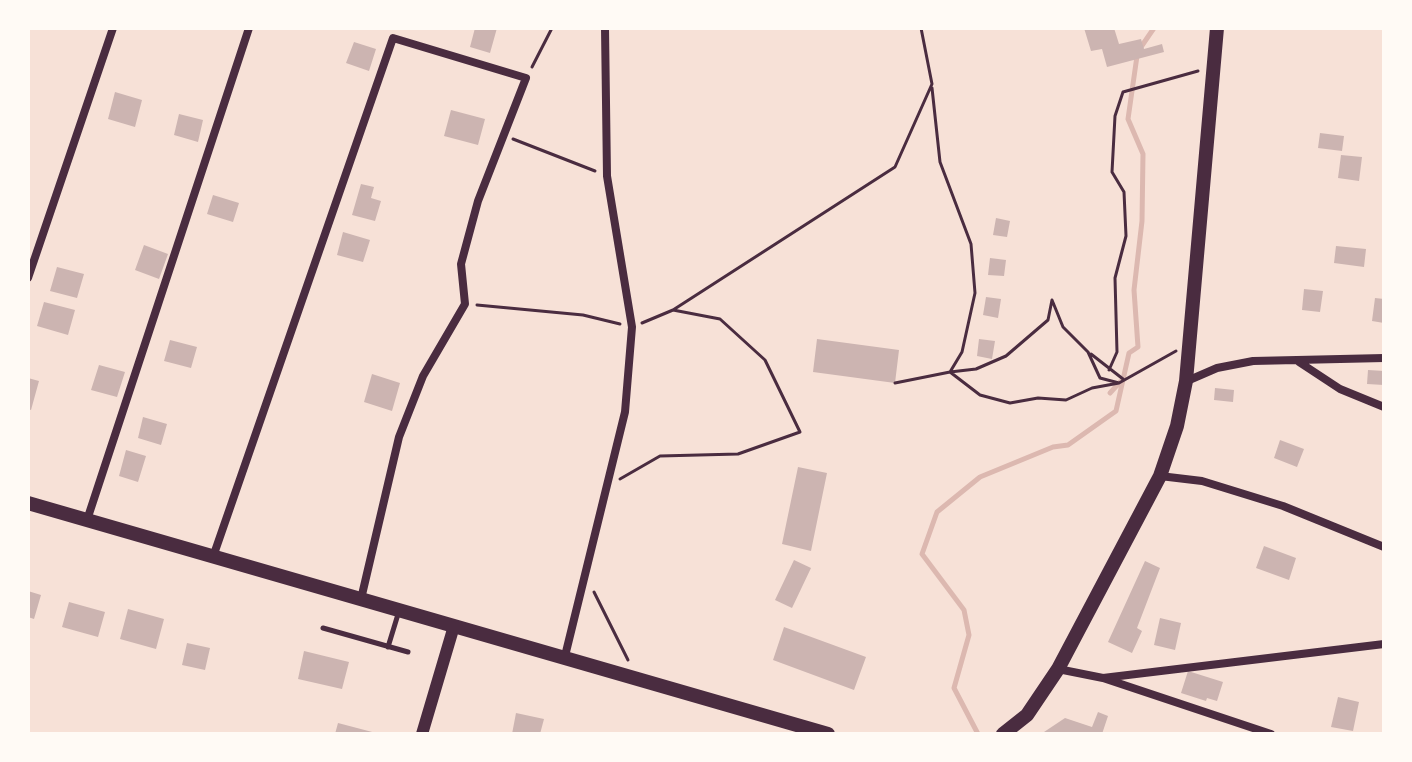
<!DOCTYPE html>
<html>
<head>
<meta charset="utf-8">
<style>
  body { margin:0 }
  #map { position:relative; width:1412px; height:762px; overflow:hidden; background:#f7e1d7; font-family:"Work Sans",sans-serif }
  canvas { display:block }
  .frame { position:absolute; inset:0; border:30px solid #fffaf5; pointer-events:none }
</style>
</head>
<body>
<div id="map">
<canvas width="1412" height="762"></canvas>
<div class="frame"></div>
</div>
<script>
const c = document.querySelector('canvas').getContext('2d');
c.lineJoin = 'round';
function shape(rows) {
  const path = new Path2D();
  for (const r of rows) {
    path.moveTo(r[0], r[1]);
    for (let i = 2; i < r.length; i += 2) path.lineTo(r[i], r[i + 1]);
  }
  return path;
}
function stroke(path, color, width, dash) {
  c.strokeStyle = color;
  c.lineWidth = width;
  c.lineCap = dash ? 'butt' : 'round';
  c.setLineDash(dash || []);
  c.stroke(path);
}
function fillPath(path, color) {
  c.fillStyle = color;
  c.fill(path, 'evenodd');
}
stroke(shape([
  [1141,47,1154,28],
  [1110,393,1120,382],
  [978,734,954,688,969,635,964,610,922,554,937,512,980,477,1053,447,1068,445,1116,411,1129,353,1138,347,1134,290,1142,221,1143,154,1128,119,1137,56]
]), '#dcb8b0', 5);
fillPath(shape([
  [475,28,497,28,490,53,470,47],
  [1084,28,1114,28,1119,44,1141,39,1144,49,1162,44,1164,52,1107,67,1102,49,1091,51],
  [354,42,376,49,369,71,346,63],
  [115,92,142,100,135,127,108,119],
  [451,110,485,119,478,145,444,136],
  [179,114,203,120,198,142,174,135],
  [1320,133,1344,136,1342,151,1318,148],
  [1341,155,1362,157,1359,181,1338,178],
  [361,184,374,187,371,198,381,201,375,221,352,215],
  [213,195,239,203,233,222,207,214],
  [996,218,1010,221,1007,237,993,235],
  [343,232,370,240,363,262,337,255],
  [144,245,168,254,159,279,135,270],
  [1336,246,1366,249,1364,267,1334,263],
  [990,258,1006,260,1004,276,988,275],
  [57,267,84,274,77,298,50,291],
  [1304,289,1323,291,1320,312,1302,310],
  [986,297,1001,299,998,318,983,315],
  [1375,298,1384,299,1384,323,1372,321],
  [44,302,75,310,68,335,37,326],
  [817,339,899,350,895,383,813,372],
  [979,339,995,341,992,359,977,356],
  [170,340,197,347,191,368,164,361],
  [99,365,125,372,117,397,91,390],
  [1368,370,1384,371,1384,385,1367,384],
  [372,374,400,383,392,411,364,402],
  [28,378,39,381,31,410,28,409],
  [1215,388,1234,390,1233,402,1214,400],
  [143,417,167,424,161,445,138,438],
  [1280,440,1304,449,1297,467,1274,458],
  [126,450,146,456,138,482,119,476],
  [798,467,827,473,811,551,782,544],
  [1264,546,1296,558,1289,580,1256,568],
  [794,560,811,568,792,608,775,600],
  [1145,561,1160,568,1137,628,1142,631,1132,653,1108,642],
  [28,591,41,595,34,619,28,617],
  [69,602,105,612,98,637,62,627],
  [128,609,164,619,156,649,120,639],
  [1160,618,1181,623,1175,650,1154,645],
  [784,627,866,657,854,690,773,660],
  [187,643,210,648,205,670,182,665],
  [304,651,349,662,342,689,298,679],
  [1188,671,1223,682,1217,701,1207,698,1206,701,1181,693],
  [1338,697,1359,702,1353,731,1331,727],
  [1098,712,1108,716,1102,734,1041,734,1065,718,1092,727],
  [516,713,544,719,540,734,512,734],
  [338,723,376,733,376,734,335,734]
]), '#ccb4b1');
stroke(shape([
  [532,67,552,28],
  [513,139,595,171],
  [477,305,583,315,620,324],
  [673,310,895,167,932,84,921,28],
  [1091,354,1123,379],
  [1109,370,1117,352,1115,278,1126,236,1124,192,1112,172,1115,116,1123,92,1198,71],
  [895,383,950,372,962,352,975,293,971,244,940,162,932,88],
  [1119,383,1100,378,1088,352,1063,327,1052,300,1048,320,1006,356,976,369,950,372,980,395,1010,403,1038,398,1066,400,1092,388,1119,383,1176,351],
  [620,479,660,456,738,454,800,432,765,360,720,319,673,310,642,323],
  [594,592,628,660]
]), '#4a2c40', 3);
stroke(shape([
  [323,628,408,652],
  [388,647,399,611]
]), '#4a2c40', 5);
stroke(shape([
  [28,278,113,28],
  [1299,362,1340,389,1384,407],
  [1187,381,1217,368,1253,361,1384,358],
  [1160,476,1202,481,1283,506,1384,547],
  [87,520,249,28],
  [214,554,393,38,526,78,478,201,461,264,465,304,423,376,399,437,361,599],
  [565,656,625,412,632,327,607,176,605,28],
  [1058,669,1103,678,1271,734],
  [1103,678,1384,644]
]), '#4a2c40', 8);
stroke(shape([
  [422,734,454,626]
]), '#4a2c40', 12);
stroke(shape([
  [28,503,828,734],
  [1003,734,1027,715,1058,669,1160,476,1177,426,1186,381,1217,28]
]), '#4a2c40', 14);
</script>
</body>
</html>
